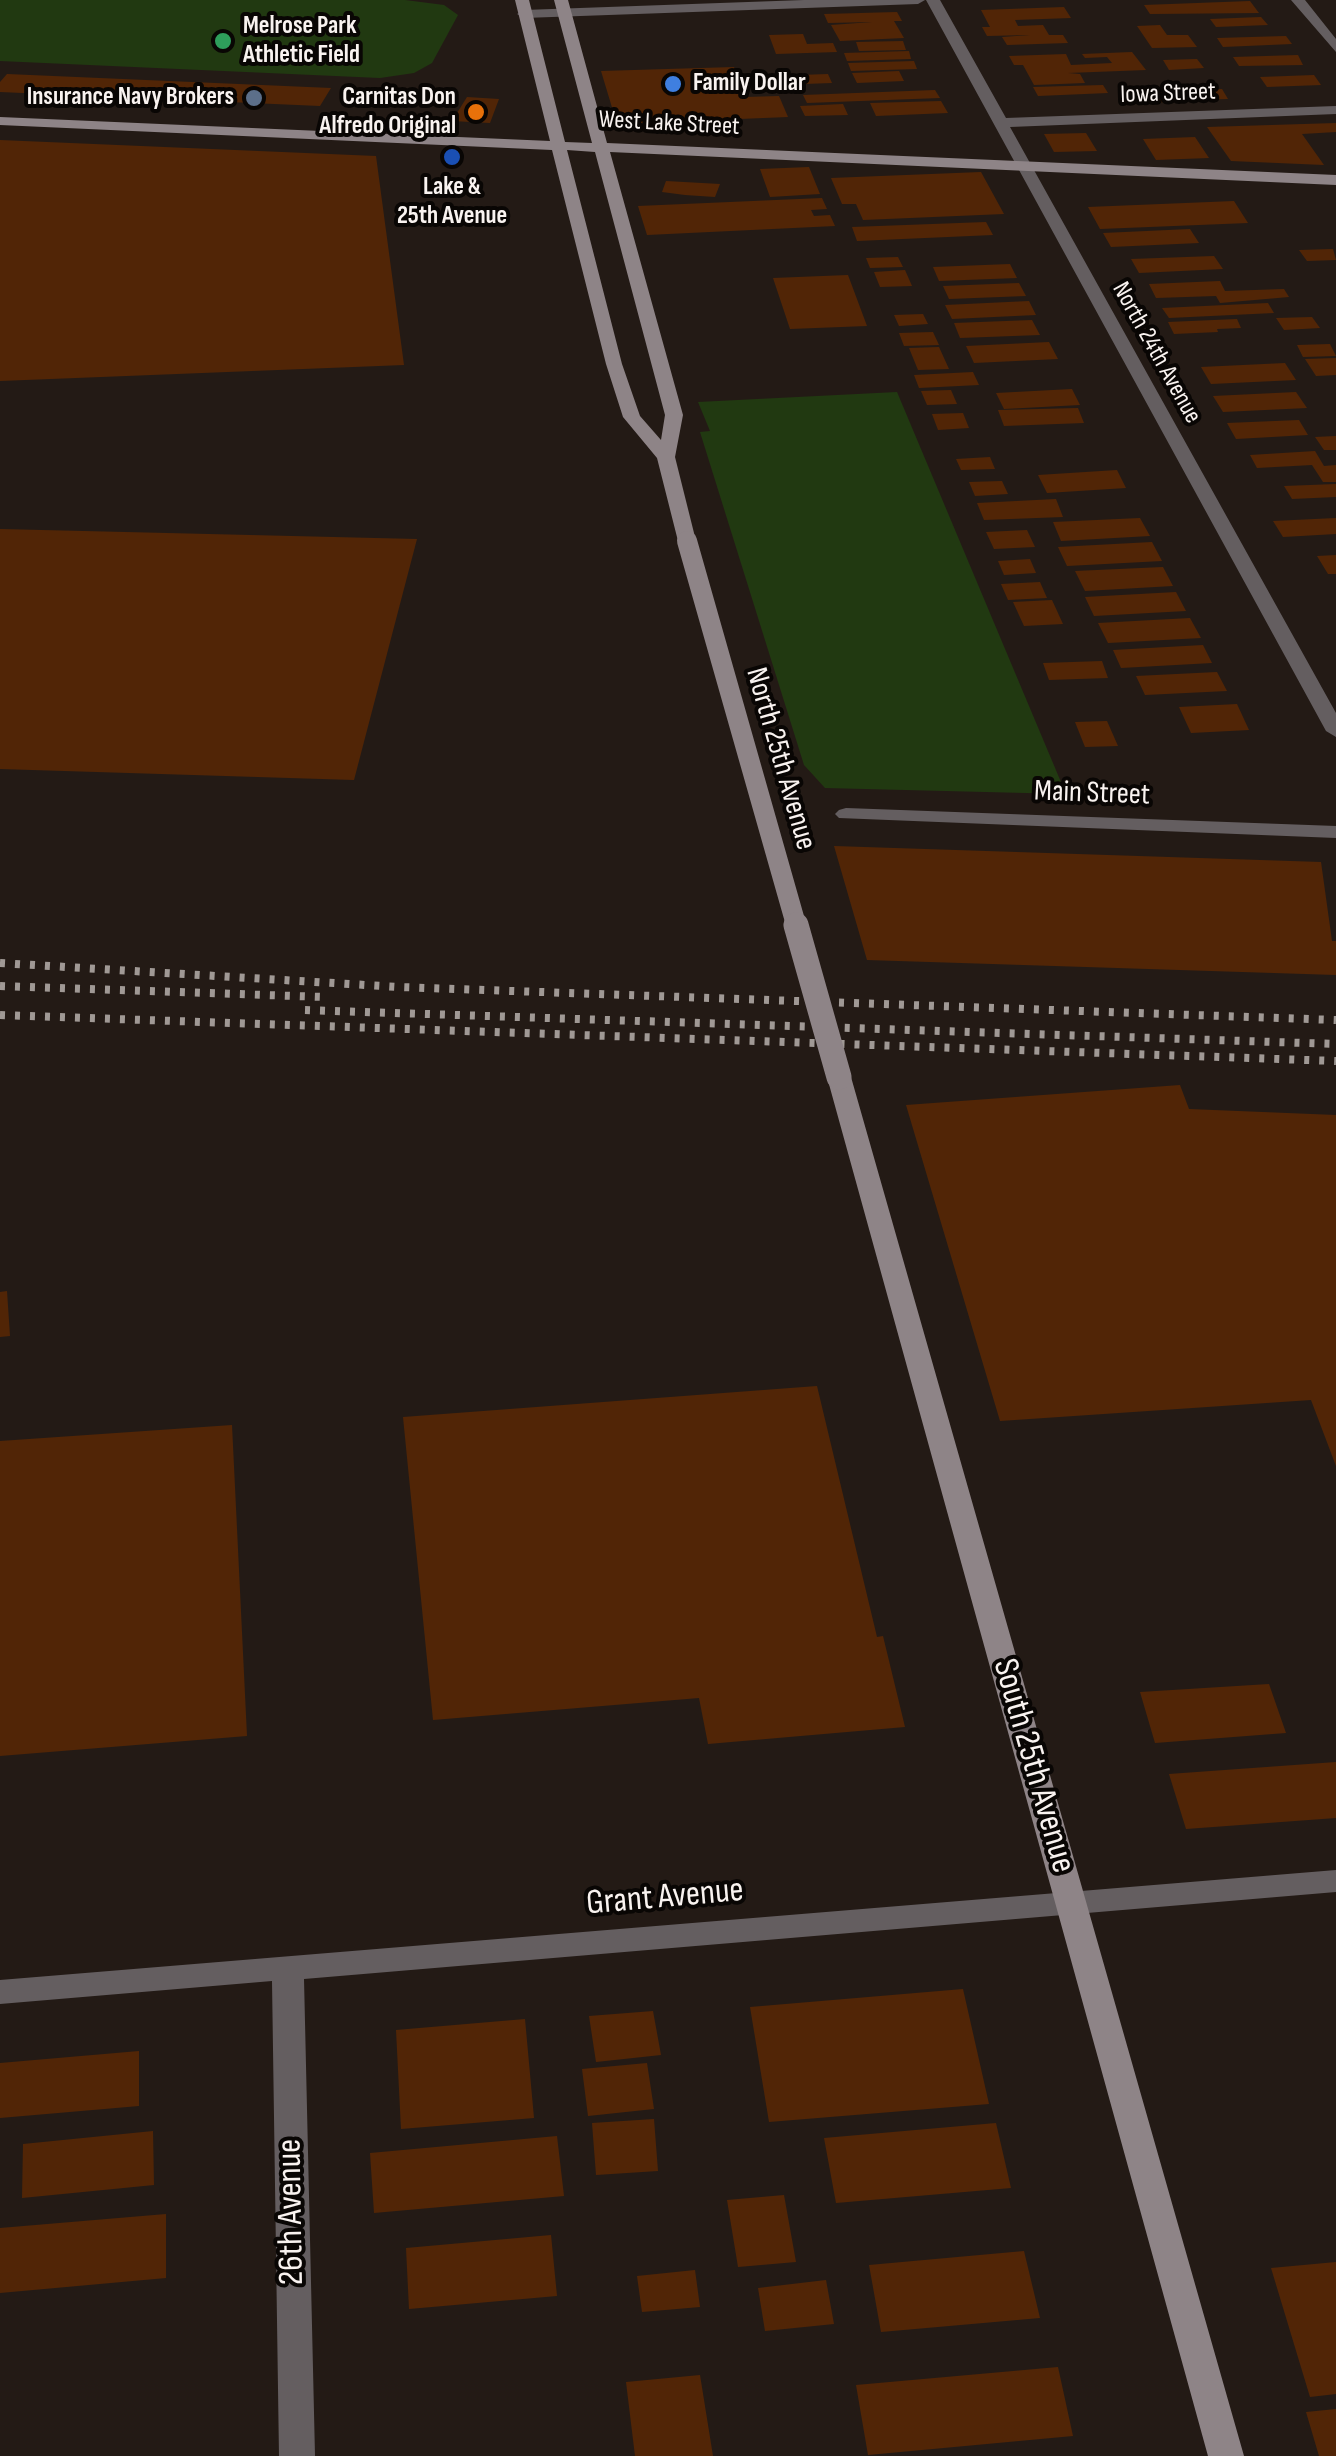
<!DOCTYPE html>
<html>
<head>
<meta charset="utf-8">
<style>
  body { margin:0 }
  canvas { display:block; background:#231a15 }
</style>
</head>
<body>
<canvas width="1336" height="2456"></canvas>
<script>
const c = document.querySelector('canvas').getContext('2d');
c.lineJoin = 'round';
function fillPath(path, color) {
  c.fillStyle = color;
  c.fill(path, 'evenodd');
}
function shape(rows) {
  const path = new Path2D();
  for (const r of rows) {
    path.moveTo(r[0], r[1]);
    for (let i = 2; i < r.length; i += 2) path.lineTo(r[i], r[i + 1]);
  }
  return path;
}
function stroke(path, color, width, dash) {
  c.strokeStyle = color;
  c.lineWidth = width;
  c.lineCap = dash ? 'butt' : 'round';
  c.setLineDash(dash || []);
  c.stroke(path);
}
function label(font, color, halo, rows, align = 'center') {
  c.font = font + ' "Sofia Sans Condensed",sans-serif';
  c.lineWidth = 8;
  c.setLineDash([]);
  c.textBaseline = 'middle';
  c.strokeStyle = halo;
  c.fillStyle = color;
  for (const [text, x, y, turn = 0] of rows) {
    c.save();
    c.translate(x, y);
    c.rotate((+turn || 0) * Math.PI / 180);
    c.textAlign = isNaN(turn) ? turn : align;
    if (halo) c.strokeText(text, 0, 0);
    c.fillText(text, 0, 0);
    c.restore();
  }
}
fillPath(shape([
  [0,0,405,0,444,5,458,15,432,63,414,73,380,78,0,61],
  [897,392,1066,794,825,788,804,765,700,432,710,431,698,402]
]), '#213911');
fillPath(shape([
  [1250,1,1259,13,1150,14,1144,5],
  [1064,7,1071,18,1015,20,1018,26,1043,25,1049,35,1063,35,1068,43,1007,45,1002,37,1030,35,987,36,982,27,990,27,981,10],
  [897,12,902,21,894,21,904,38,840,41,831,25,872,22,828,23,824,14],
  [1261,17,1268,25,1216,27,1210,19],
  [1160,25,1167,35,1188,35,1197,47,1152,48,1137,26],
  [803,34,807,44,833,43,837,52,776,54,769,35],
  [1286,36,1292,44,1223,47,1217,38],
  [903,41,906,50,859,51,856,42],
  [909,51,911,59,847,61,844,53],
  [1132,52,1146,70,1068,73,1080,74,1085,83,1034,85,1023,65,1014,65,1009,56,1066,54,1071,65,1112,63,1107,57,1085,58,1082,54],
  [1298,55,1303,65,1239,66,1233,57],
  [1197,59,1204,68,1169,70,1163,60],
  [914,61,917,69,851,71,848,63],
  [734,67,746,97,779,96,788,117,617,124,601,71],
  [899,71,904,81,857,83,852,73],
  [7,74,331,88,320,106,0,92,0,82],
  [828,74,832,83,804,84,800,75],
  [1314,75,1321,85,1267,87,1260,77],
  [1103,85,1108,93,1038,96,1033,87],
  [1222,89,1228,99,1190,100,1184,90],
  [935,90,940,98,807,103,803,95],
  [1164,92,1171,102,1129,103,1123,93],
  [467,97,499,99,490,123,452,121],
  [941,101,948,113,876,116,870,103],
  [843,104,848,115,805,116,800,106],
  [1336,123,1336,132,1302,134,1324,165,1231,161,1207,127],
  [1086,133,1097,151,1054,152,1044,134],
  [1195,137,1209,158,1156,160,1143,139],
  [0,140,376,156,404,365,0,381],
  [809,167,820,194,770,197,760,169],
  [981,172,1004,214,863,220,856,204,842,204,831,178],
  [666,181,720,184,715,197,685,195,662,192],
  [822,198,827,209,811,210,814,216,830,215,835,226,647,235,638,206],
  [1234,201,1248,223,1100,229,1088,207],
  [986,222,993,235,857,241,852,227],
  [1190,229,1199,243,1111,247,1103,233],
  [1333,249,1336,260,1307,261,1299,250],
  [1214,256,1223,269,1139,273,1131,259],
  [898,257,903,267,870,268,866,258],
  [1010,264,1017,278,939,281,933,267],
  [905,270,912,286,880,287,874,272],
  [848,275,867,326,790,329,773,278],
  [1220,281,1225,291,1284,289,1289,297,1220,303,1216,296,1156,298,1149,284],
  [1019,283,1026,296,949,299,943,286],
  [1029,301,1036,315,952,319,945,305],
  [1268,303,1274,313,1169,318,1162,308],
  [923,314,928,324,899,326,894,315],
  [1312,317,1320,328,1284,330,1276,318],
  [1237,319,1241,328,1217,329,1218,332,1174,334,1168,322],
  [1032,320,1040,335,960,338,954,323],
  [933,332,939,345,904,346,899,333],
  [1049,342,1058,359,974,363,966,346],
  [1330,344,1336,356,1303,357,1297,345],
  [939,347,949,369,918,370,909,348],
  [1336,358,1336,375,1316,376,1305,359],
  [1285,363,1296,380,1211,384,1201,367],
  [973,372,979,385,919,388,914,375],
  [1072,389,1080,405,1004,409,996,393],
  [951,390,957,404,927,405,921,391],
  [1296,392,1307,408,1223,412,1213,396],
  [1078,408,1084,423,1004,426,998,410],
  [963,413,969,428,938,430,932,414],
  [1299,420,1308,435,1236,439,1227,423],
  [1336,436,1336,450,1324,450,1315,437],
  [1315,451,1324,466,1336,465,1336,482,1323,482,1312,465,1257,468,1250,455],
  [990,457,995,469,961,470,956,459],
  [1117,470,1126,488,1047,493,1038,475],
  [1002,481,1008,494,975,496,969,482],
  [1336,484,1336,497,1292,499,1284,486],
  [1056,499,1063,517,984,520,977,503],
  [1140,518,1150,536,1061,541,1053,522],
  [1336,518,1336,534,1283,537,1273,521],
  [0,529,417,539,354,780,0,769],
  [1027,530,1035,547,994,549,986,532],
  [1152,542,1162,561,1067,566,1058,547],
  [1336,555,1336,574,1328,574,1317,556],
  [1030,559,1036,573,1004,575,998,561],
  [1163,567,1173,586,1085,591,1075,571],
  [1040,582,1047,598,1008,600,1001,584],
  [1176,592,1186,611,1094,616,1085,597],
  [1052,600,1063,624,1024,626,1013,602],
  [1190,618,1201,638,1108,643,1098,623],
  [1203,645,1212,663,1121,668,1113,650],
  [1102,661,1108,678,1049,680,1043,663],
  [1217,672,1227,691,1145,695,1136,676],
  [1237,704,1249,730,1191,733,1179,707],
  [1107,721,1118,746,1085,747,1075,722],
  [834,846,1321,862,1332,941,1336,941,1336,975,867,960],
  [1180,1085,1189,1109,1336,1115,1336,1466,1311,1400,1000,1421,906,1105],
  [7,1291,10,1336,0,1337,0,1292],
  [817,1386,877,1637,883,1636,905,1727,708,1744,699,1698,433,1720,403,1417],
  [232,1425,247,1736,0,1756,0,1441],
  [1269,1684,1286,1733,1155,1743,1140,1692],
  [1336,1762,1336,1818,1186,1829,1169,1774],
  [963,1989,989,2104,769,2122,750,2007],
  [653,2011,661,2055,596,2062,589,2016],
  [525,2019,534,2118,401,2129,396,2030],
  [139,2051,139,2106,0,2118,0,2063],
  [647,2063,654,2109,588,2116,582,2069],
  [654,2119,658,2171,596,2175,592,2123],
  [996,2123,1011,2188,836,2203,824,2138],
  [153,2131,154,2185,22,2198,23,2144],
  [557,2136,564,2196,374,2213,370,2153],
  [784,2195,796,2262,738,2267,727,2200],
  [166,2214,166,2278,0,2293,0,2228],
  [551,2235,557,2296,409,2309,406,2248],
  [1024,2251,1040,2318,881,2332,869,2265],
  [1336,2262,1336,2394,1310,2397,1271,2268],
  [695,2270,700,2307,642,2312,637,2276],
  [826,2280,834,2324,765,2331,758,2288],
  [1058,2367,1073,2436,868,2455,856,2385],
  [700,2375,713,2456,635,2456,626,2382],
  [1336,2409,1336,2456,1319,2456,1306,2412]
]), '#512506');
fillPath(shape([
  [804,0,925,0,918,4,524,18,517,14,524,10,804,0],
  [926,0,940,0,1006,118,1336,106,1336,114,1010,127,1336,713,1336,737,1326,731,926,0],
  [1291,0,1305,0,1336,39,1336,52,1291,0],
  [846,808,1336,826,1336,838,839,818,835,814,839,810,846,808],
  [1336,1870,1336,1892,304,1979,315,2456,279,2456,272,1981,0,2004,0,1980,1336,1870]
]), '#645e60');
fillPath(shape([
  [515,0,529,0,565,142,592,143,554,0,568,0,607,143,1336,175,1336,185,610,152,683,415,675,457,696,541,687,547,678,541,657,458,623,417,606,364,552,150,0,125,0,117,550,141,515,0],
  [567,150,595,152,665,415,661,440,640,416,622,364,567,150],
  [839,1070,851,1077,1244,2456,1208,2456,827,1077,839,1070]
]), '#8e8487');
stroke(shape([
  [0,963,399,987,1336,1020],
  [0,986,325,997],
  [305,1010,1336,1044],
  [0,1015,1336,1061]
]), '#a09995', 8, [5, 10]);
stroke(shape([
  [687,541,797,928]
]), '#8e8487', 20);
stroke(shape([
  [796,925,839,1077]
]), '#8e8487', 25);
for (const [x, y, r, color] of [
  [223,41,10,"#2e9e5b"],
  [673,84,10,"#3f7fe0"],
  [254,98,10,"#5c6f8a"],
  [476,112,10,"#e8710a"],
  [452,157,10,"#1a4fb4"]
]) {
  const dot = new Path2D();
  dot.arc(x, y, r, 0, 2 * Math.PI);
  c.fillStyle = color;
  c.fill(dot);
  stroke(dot, '#090604', 4);
}
label('bold 25px', '#f9f3f0', '#090604', [
  ["Melrose Park",243,27],
  ["Athletic Field",243,56],
  ["Family Dollar",693,84],
  ["Insurance Navy Brokers",234,98,"right"],
  ["Carnitas Don",456,98,"right"],
  ["Alfredo Original",456,127,"right"],
  ["Lake &",452,188,"center"],
  ["25th Avenue",452,217,"center"]
], 'left');
label('25px', '#f9f3f0', '#090604', [
  ["Iowa Street",1168,94,-2],
  ["West Lake Street",669,124,3],
  ["North 24th Avenue",1156,353,61]
]);
label('30px', '#f9f3f0', '#090604', [
  ["North 25th Avenue",780,759,74],
  ["Main Street",1092,794,2]
]);
label('35px', '#f9f3f0', '#090604', [
  ["South 25th Avenue",1033,1766,74],
  ["Grant Avenue",665,1898,-5],
  ["26th Avenue",292,2212,-91]
]);
</script>
</body>
</html>
